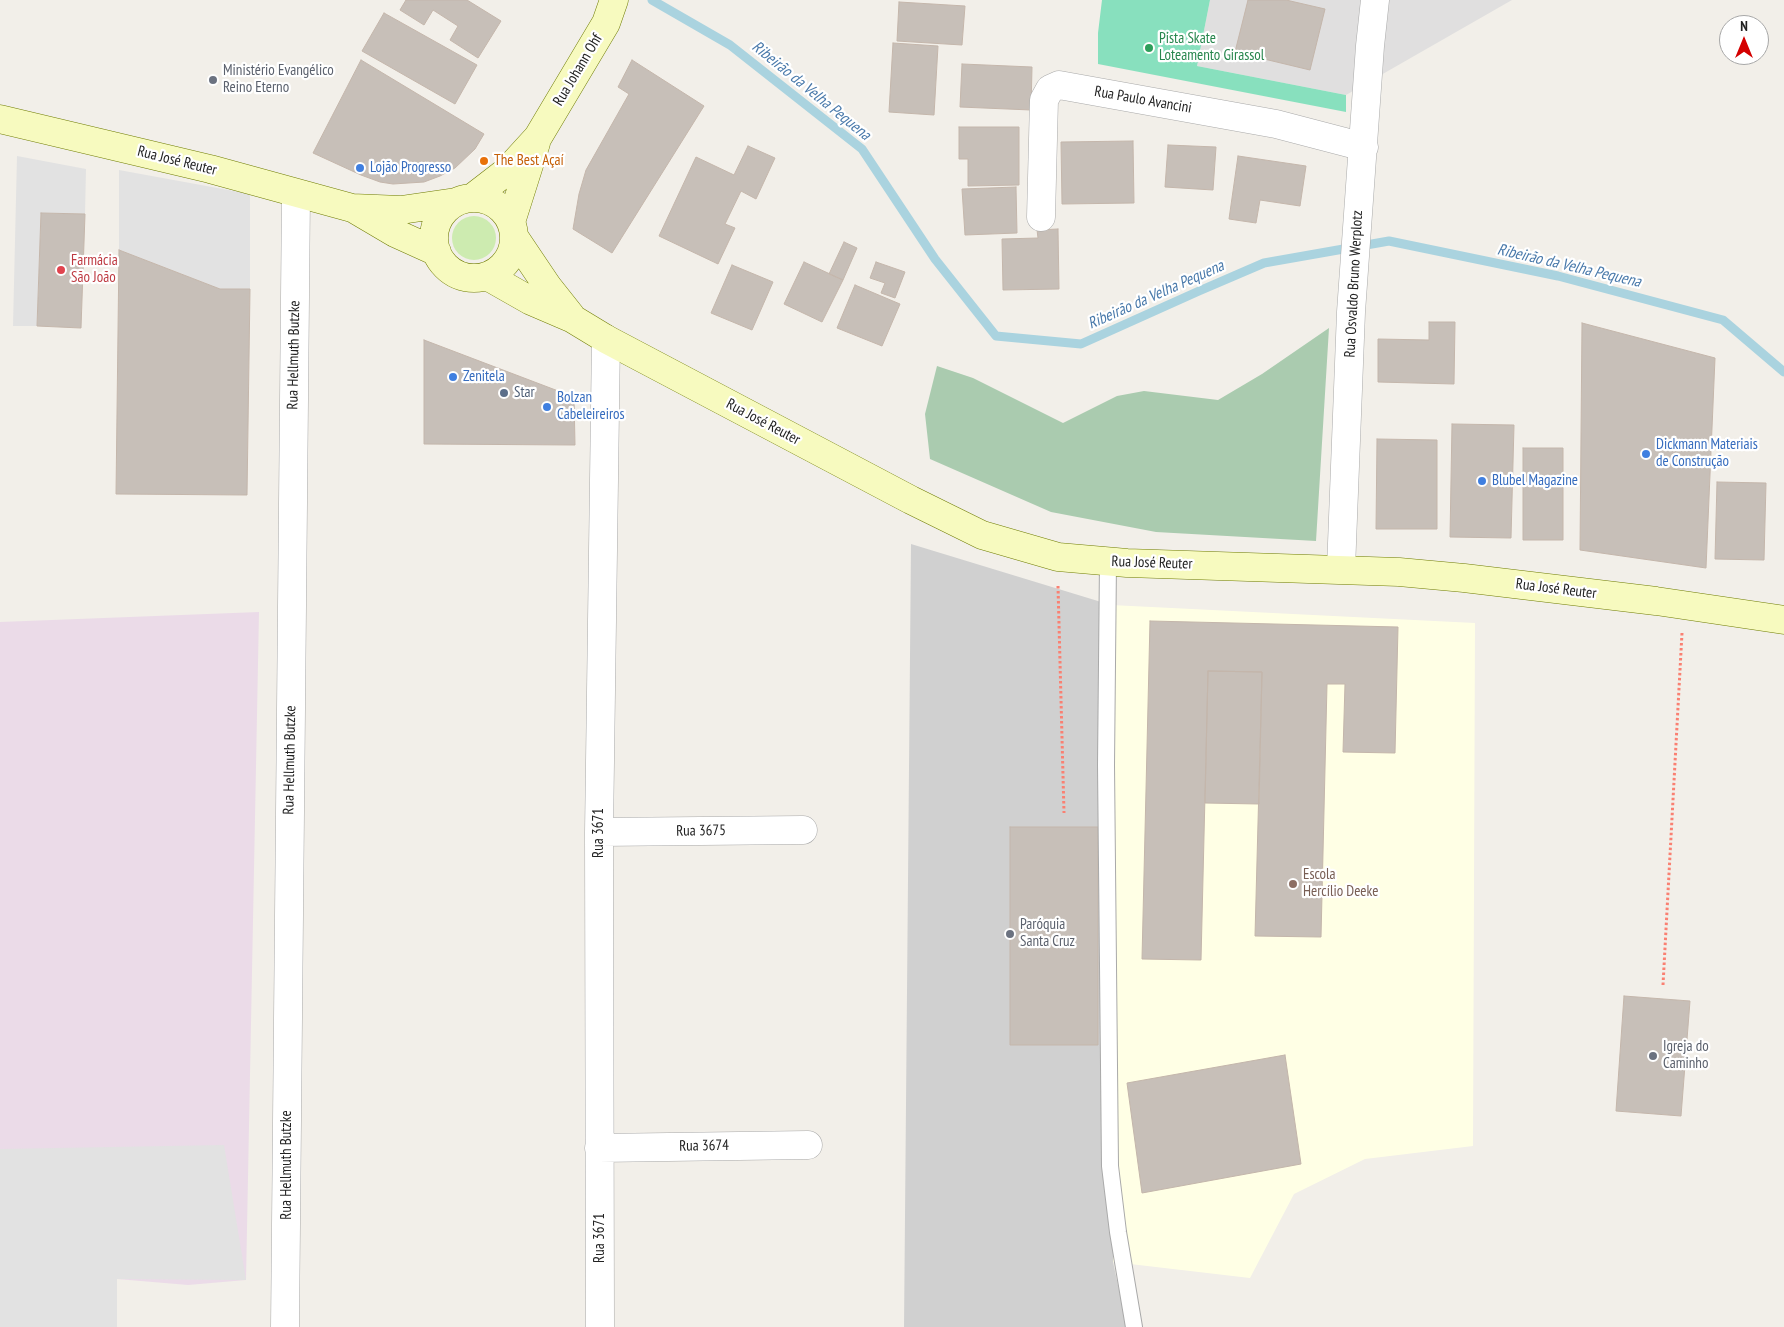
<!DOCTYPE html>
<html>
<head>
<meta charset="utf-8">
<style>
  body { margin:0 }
  #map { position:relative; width:1784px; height:1327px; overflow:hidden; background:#f2efe9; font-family:"PT Sans Narrow",sans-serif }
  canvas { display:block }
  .north { position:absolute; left:1719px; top:15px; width:50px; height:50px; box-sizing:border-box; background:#fff; border:1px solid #a7a7a7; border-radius:50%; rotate:0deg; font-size:14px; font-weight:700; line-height:20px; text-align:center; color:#222 }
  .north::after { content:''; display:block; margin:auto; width:18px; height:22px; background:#d40000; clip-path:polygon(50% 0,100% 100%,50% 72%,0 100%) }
</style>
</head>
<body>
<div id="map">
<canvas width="1784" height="1327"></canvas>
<div class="north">N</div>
</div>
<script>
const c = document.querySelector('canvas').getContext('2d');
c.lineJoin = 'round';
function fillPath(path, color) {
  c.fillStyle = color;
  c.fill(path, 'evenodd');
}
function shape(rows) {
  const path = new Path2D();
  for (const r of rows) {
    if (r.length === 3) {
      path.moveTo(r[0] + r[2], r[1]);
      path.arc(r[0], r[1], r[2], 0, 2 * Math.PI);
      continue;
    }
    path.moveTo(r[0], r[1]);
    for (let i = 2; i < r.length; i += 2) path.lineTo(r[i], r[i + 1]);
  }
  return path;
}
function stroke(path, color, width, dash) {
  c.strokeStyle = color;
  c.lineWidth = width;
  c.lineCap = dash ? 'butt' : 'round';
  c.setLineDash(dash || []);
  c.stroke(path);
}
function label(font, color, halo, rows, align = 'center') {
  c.font = font + ' "PT Sans Narrow",sans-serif';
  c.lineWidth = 4.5;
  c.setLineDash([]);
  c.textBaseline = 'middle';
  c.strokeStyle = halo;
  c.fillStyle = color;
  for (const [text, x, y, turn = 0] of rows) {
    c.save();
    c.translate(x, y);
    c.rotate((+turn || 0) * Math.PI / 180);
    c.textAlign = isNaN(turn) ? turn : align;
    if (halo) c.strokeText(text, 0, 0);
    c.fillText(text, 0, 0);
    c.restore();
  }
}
fillPath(shape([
  [1210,0,1512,0,1346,95,1197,66]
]), '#e0dfdf');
fillPath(shape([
  [259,612,246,1280,188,1285,117,1279,117,1327,0,1327,0,622]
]), '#ebdbe8');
fillPath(shape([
  [1111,605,1475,623,1473,1146,1365,1159,1294,1194,1250,1278,1113,1262]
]), '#ffffe5');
fillPath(shape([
  [911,544,1111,605,1113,1262,1127,1327,904,1327]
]), '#d0d0d0');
fillPath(shape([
  [474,238,22]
]), '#cdebb0');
fillPath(shape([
  [1329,328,1316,541,1156,532,1051,512,930,459,925,414,937,366,973,378,1063,423,1117,396,1144,391,1218,400,1262,374]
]), '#aacbaf');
fillPath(shape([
  [1102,0,1210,0,1197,66,1346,95,1346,112,1098,64,1098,33]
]), '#88e0be');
fillPath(shape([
  [17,156,86,169,85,214,41,213,37,326,13,326],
  [119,170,250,194,250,289,220,289,119,250],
  [224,1145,246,1280,117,1279,117,1327,0,1327,0,1149]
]), '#e2e2e2');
stroke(shape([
  [652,0,730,45,862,149,935,259,996,336,1081,344,1199,291,1264,263,1389,241,1558,276,1723,320,1784,372]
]), '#aad3df', 9);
const building = shape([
  [406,0,467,0,501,21,478,58,450,40,458,26,433,10,424,25,400,10,406,0],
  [1248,0,1286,0,1325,9,1310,70,1235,52,1248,0],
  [899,2,965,6,962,45,897,41,899,2],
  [384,13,477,65,455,104,362,51,384,13],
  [893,43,938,46,934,115,889,112,893,43],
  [361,60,484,134,475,149,455,168,440,176,424,182,393,184,380,182,361,175,313,153,361,60],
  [632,60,704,106,612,253,573,229,579,194,586,170,629,94,618,87,632,60],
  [962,64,1032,67,1031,110,960,107,962,64],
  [959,127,1019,127,1019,185,968,186,968,159,959,159,959,127],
  [1133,141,1134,203,1062,204,1061,142,1133,141],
  [1168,145,1216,147,1213,190,1165,187,1168,145],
  [748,146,775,158,756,199,741,191,725,224,735,228,718,264,659,236,696,157,734,175,748,146],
  [1238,156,1306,166,1300,206,1260,200,1256,223,1229,219,1238,156],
  [1016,187,1017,233,965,235,962,189,1016,187],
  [41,213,85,214,81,328,37,326,41,213],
  [1058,229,1059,289,1003,290,1002,239,1038,238,1037,230,1058,229],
  [844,242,857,248,843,280,829,274,844,242],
  [119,250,220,289,250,289,247,495,116,494,119,250],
  [804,262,843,280,822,322,784,304,804,262],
  [876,262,905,272,895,298,881,293,885,283,870,278,876,262],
  [732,265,773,282,752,330,711,313,732,265],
  [855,285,900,304,882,346,837,328,855,285],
  [1429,322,1455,322,1454,384,1378,382,1378,339,1429,340,1429,322],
  [1582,323,1715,358,1706,568,1580,550,1582,323],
  [424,340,574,397,575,445,424,444,424,340],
  [1452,424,1514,425,1511,538,1450,537,1452,424],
  [1377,439,1437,440,1437,529,1376,529,1377,439],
  [1523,448,1563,448,1563,540,1523,540,1523,448],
  [1717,482,1766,483,1764,560,1715,559,1717,482],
  [1150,621,1398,627,1395,753,1343,752,1345,684,1327,684,1321,937,1255,936,1262,672,1208,671,1201,960,1142,959,1150,621],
  [1208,671,1262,672,1259,804,1205,803,1208,671],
  [1010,827,1098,827,1098,1045,1010,1045,1010,827],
  [1624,996,1690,1001,1681,1116,1616,1111,1624,996],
  [1285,1055,1301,1164,1142,1193,1127,1083,1285,1055]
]);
fillPath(building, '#c7bfb8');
stroke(building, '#c4b6ab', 1);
const lane = shape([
  [1108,562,1106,765,1110,1166,1118,1232,1134,1327]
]);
const street = shape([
  [1041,217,1044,100,1050,89,1059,85,1276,124,1364,147],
  [1341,569,1351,312,1370,46,1375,0],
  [599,832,803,830],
  [599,1148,808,1145],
  [285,1327,296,194],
  [600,1327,599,832,606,339]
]);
const secondary = shape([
  [0,119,210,169,352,208,401,210,456,202],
  [472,198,507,171,538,137,606,23,614,0],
  [474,238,40],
  [356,210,395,233,437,252],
  [511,222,536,143],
  [515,238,548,287,571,316],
  [487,276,531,301,573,319,606,339,911,500,982,535,1058,557,1127,563,1399,572,1464,578,1656,601,1784,620]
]);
stroke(lane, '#a9a9a9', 18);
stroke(street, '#a9a9a9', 29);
stroke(secondary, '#707d05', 29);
stroke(shape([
  [1058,586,1064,813],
  [1663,985,1682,633]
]), '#fa8072', 3, [2.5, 2.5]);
stroke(lane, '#fff', 16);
stroke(street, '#fff', 28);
stroke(secondary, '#f7fabf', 28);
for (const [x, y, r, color] of [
  [1149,48,5,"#2e9e5b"],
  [213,80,5,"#6b7280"],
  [484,161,5,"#e8710a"],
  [360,168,5,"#3f7fe0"],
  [61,270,5,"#e0444e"],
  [453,377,5,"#3f7fe0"],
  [504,393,5,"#5c6f8a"],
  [547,407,5,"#3f7fe0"],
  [1646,454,5,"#3f7fe0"],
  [1482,481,5,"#3f7fe0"],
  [1293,884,5,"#8d6e63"],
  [1010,934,5,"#6b7280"],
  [1653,1056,5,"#6b7280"]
]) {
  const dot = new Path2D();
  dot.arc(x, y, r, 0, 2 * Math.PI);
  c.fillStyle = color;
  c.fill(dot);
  stroke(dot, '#fff', 2);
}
label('15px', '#27864d', '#fff', [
  ["Pista Skate",1159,39],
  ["Loteamento Girassol",1159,56]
], 'left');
label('15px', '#222', '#fff', [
  ["Rua Johann Ohf",578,70,-59],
  ["Rua Paulo Avancini",1143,100,10],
  ["Rua José Reuter",177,161,14],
  ["Rua Osvaldo Bruno Werplotz",1354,284,-87],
  ["Rua Hellmuth Butzke",294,355,-89],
  ["Rua José Reuter",763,422,28],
  ["Rua José Reuter",1152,563,2],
  ["Rua José Reuter",1556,589,7],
  ["Rua Hellmuth Butzke",290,760,-89],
  ["Rua 3675",701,831,-1],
  ["Rua 3671",599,833,-90],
  ["Rua 3674",704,1146,-1],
  ["Rua Hellmuth Butzke",287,1165,-90],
  ["Rua 3671",600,1238,-90]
]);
label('15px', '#5b616d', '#fff', [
  ["Ministério Evangélico",223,71],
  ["Reino Eterno",223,88],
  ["Paróquia",1020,925],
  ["Santa Cruz",1020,942],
  ["Igreja do",1663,1047],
  ["Caminho",1663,1064]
], 'left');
label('15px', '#c56008', '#fff', [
  ["The Best Açaí",494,161]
], 'left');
label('15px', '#366cbe', '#fff', [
  ["Lojão Progresso",370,168],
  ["Zenitela",463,377],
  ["Bolzan",557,398],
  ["Cabeleireiros",557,415],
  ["Dickmann Materiais",1656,445],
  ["de Construção",1656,462],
  ["Blubel Magazine",1492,481]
], 'left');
label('15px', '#be3a42', '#fff', [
  ["Farmácia",71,261],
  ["São João",71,278]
], 'left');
label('15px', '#4e5e75', '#fff', [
  ["Star",514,393]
], 'left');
label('15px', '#785e54', '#fff', [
  ["Escola",1303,875],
  ["Hercílio Deeke",1303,892]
], 'left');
label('italic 16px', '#4a7aab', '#fff', [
  ["Ribeirão da Velha Pequena",811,91,39],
  ["Ribeirão da Velha Pequena",1569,266,13],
  ["Ribeirão da Velha Pequena",1156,295,-24]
]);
</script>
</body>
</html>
